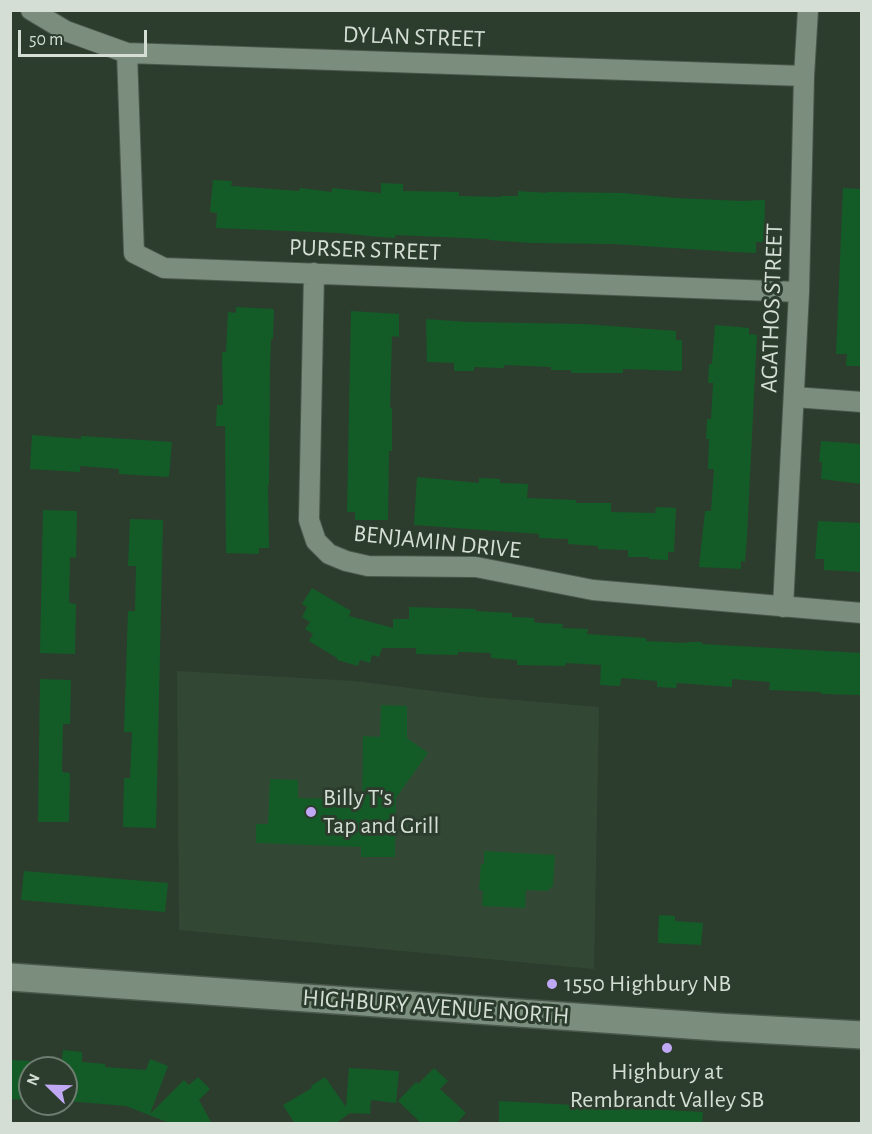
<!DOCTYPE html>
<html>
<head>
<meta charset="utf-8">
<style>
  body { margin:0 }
  #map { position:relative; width:872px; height:1134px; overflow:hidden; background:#2c3d2e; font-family:"Alegreya Sans",sans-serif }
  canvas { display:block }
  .frame { position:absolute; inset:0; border:12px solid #d4ded5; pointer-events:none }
  .north { position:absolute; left:18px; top:1056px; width:60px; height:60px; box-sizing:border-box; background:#2c3d2e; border:2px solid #6f7d71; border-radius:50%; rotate:293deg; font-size:16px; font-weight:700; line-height:24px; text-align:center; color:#d4ded5 }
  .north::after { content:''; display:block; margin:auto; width:21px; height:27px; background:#c0a8f4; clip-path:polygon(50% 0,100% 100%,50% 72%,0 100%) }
  .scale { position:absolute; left:18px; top:30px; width:129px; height:27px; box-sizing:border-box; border:3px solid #d4ded5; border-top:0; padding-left:8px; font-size:18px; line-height:21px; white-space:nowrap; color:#d4ded5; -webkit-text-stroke:4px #2c3d2e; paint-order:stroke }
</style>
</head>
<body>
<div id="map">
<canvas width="872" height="1134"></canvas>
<div class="frame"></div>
<div class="north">N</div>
<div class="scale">50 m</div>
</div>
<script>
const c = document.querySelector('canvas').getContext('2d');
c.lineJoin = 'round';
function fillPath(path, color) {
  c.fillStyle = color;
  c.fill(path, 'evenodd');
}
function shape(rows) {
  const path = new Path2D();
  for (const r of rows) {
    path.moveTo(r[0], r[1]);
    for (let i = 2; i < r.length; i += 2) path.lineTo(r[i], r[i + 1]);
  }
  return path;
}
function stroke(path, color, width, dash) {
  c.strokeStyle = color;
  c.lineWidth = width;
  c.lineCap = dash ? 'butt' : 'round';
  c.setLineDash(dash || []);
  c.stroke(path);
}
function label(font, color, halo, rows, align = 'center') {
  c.font = font + ' "Alegreya Sans",sans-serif';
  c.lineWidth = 6;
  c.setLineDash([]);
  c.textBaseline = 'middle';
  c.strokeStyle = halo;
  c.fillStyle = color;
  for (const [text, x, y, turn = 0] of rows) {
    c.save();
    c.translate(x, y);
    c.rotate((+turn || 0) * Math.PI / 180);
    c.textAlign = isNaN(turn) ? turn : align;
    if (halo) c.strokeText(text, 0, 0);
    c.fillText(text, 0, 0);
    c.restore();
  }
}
fillPath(shape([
  [177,671,355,681,480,697,599,707,594,969,179,930]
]), '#324835');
fillPath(shape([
  [213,180,232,181,231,186,299,191,300,188,332,192,332,188,381,193,381,183,403,184,403,191,459,192,459,196,501,197,501,196,518,196,518,191,547,193,547,192,623,193,675,198,742,201,765,200,764,242,756,242,756,253,734,252,613,244,532,243,489,240,489,239,395,235,395,238,380,237,339,233,216,228,217,213,210,212],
  [843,188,861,189,861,366,846,366,847,354,836,354],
  [236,307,274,309,273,339,271,339,270,369,269,485,268,485,269,548,259,548,259,554,226,553,225,426,216,426,217,405,223,405,222,352,226,352,228,312,236,313],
  [351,311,399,314,399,337,392,336,390,407,392,408,392,451,389,451,388,520,355,520,355,512,347,512],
  [426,319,468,322,584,324,676,331,676,340,682,340,682,371,623,369,623,373,571,373,571,370,551,370,551,367,504,365,504,368,474,367,474,371,454,371,454,363,427,362],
  [715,325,749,328,749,334,757,335,747,536,745,562,741,561,741,569,699,567,705,511,711,511,714,469,708,469,709,439,706,439,707,419,711,419,713,383,708,383,709,364,712,364],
  [32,435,81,439,81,436,172,442,169,477,119,474,119,469,80,466,80,472,30,469],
  [821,441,861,444,861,484,821,479,822,462,819,462],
  [417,477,479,483,479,478,500,479,500,483,528,484,527,498,576,500,576,503,611,503,611,512,655,513,656,507,676,508,674,552,668,552,668,560,649,559,649,557,628,557,628,550,598,549,598,546,568,544,568,539,539,538,539,534,414,525],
  [43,510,77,511,76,558,70,557,69,603,76,604,75,654,40,653],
  [130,519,163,520,156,828,123,827,124,778,130,778,132,732,124,732,128,611,135,611,136,566,128,566],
  [818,521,861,523,861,572,824,570,824,559,815,559],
  [312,588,351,611,349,616,393,628,393,619,409,619,409,607,476,609,476,611,512,613,512,617,534,618,534,622,541,623,563,624,562,628,588,629,587,634,646,638,646,641,687,643,687,642,702,642,702,644,861,653,861,695,821,694,821,692,769,690,770,682,732,679,732,687,677,683,676,688,657,687,657,681,621,678,620,686,600,685,601,665,566,663,565,666,517,665,517,660,491,658,491,653,458,652,458,655,416,654,416,648,382,648,379,657,372,655,370,663,360,660,358,666,337,660,337,658,309,641,313,634,305,629,310,622,302,617,307,607,302,604],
  [40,679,71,680,70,724,63,724,62,772,70,773,69,822,38,822],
  [381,705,407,706,407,738,428,753,396,798,395,857,361,857,361,847,256,843,256,824,268,824,270,779,298,780,298,798,362,800,363,736,380,737],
  [484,851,555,855,553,886,547,891,526,890,525,908,482,906,483,891,479,890,481,864,484,864],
  [24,871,168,883,165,912,21,900],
  [659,915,675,916,675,921,703,923,701,945,658,943],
  [63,1050,82,1052,82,1062,105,1064,105,1067,146,1070,150,1059,168,1066,150,1114,184,1080,189,1085,198,1077,210,1089,199,1100,212,1124,172,1124,126,1106,66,1101,66,1068,61,1068],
  [10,1060,30,1061,30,1100,10,1099],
  [349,1068,399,1071,396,1103,371,1100,370,1114,350,1113,335,1124,295,1124,283,1105,312,1088,311,1086,325,1077,346,1107],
  [434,1068,448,1081,440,1089,466,1113,456,1124,422,1124,398,1101,416,1082,418,1084],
  [499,1101,703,1112,702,1124,499,1124]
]), '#145c27');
const street = shape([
  [31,10,66,31,127,53,804,76],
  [127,53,134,253,164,268,799,292],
  [314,273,309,520,316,541,329,554,346,561,368,566,476,567,593,590,862,613],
  [794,397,862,402],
  [783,607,799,292,804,76,808,10]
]);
const secondary = shape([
  [10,977,717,1027,862,1035]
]);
stroke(street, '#4a574b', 22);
stroke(secondary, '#4a574b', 30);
stroke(street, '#7b8e7d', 20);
stroke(secondary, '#7b8e7d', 27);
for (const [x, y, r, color] of [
  [311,812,6,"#c0a8f4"],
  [552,984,6,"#c0a8f4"],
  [667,1048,6,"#c0a8f4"]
]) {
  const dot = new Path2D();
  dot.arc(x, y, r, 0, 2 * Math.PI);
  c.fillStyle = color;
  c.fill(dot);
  stroke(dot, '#2c3d2e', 2);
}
label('24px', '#d4ded5', '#2c3d2e', [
  ["DYLAN STREET",414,37,2],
  ["PURSER STREET",365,250,2],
  ["AGATHOS STREET",772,308,-88],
  ["BENJAMIN DRIVE",437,542,6],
  ["HIGHBURY AVENUE NORTH",436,1007,4]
]);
label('24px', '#d4ded5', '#2c3d2e', [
  ["Billy T's",323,798],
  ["Tap and Grill",323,826],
  ["1550 Highbury NB",564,984],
  ["Highbury at",667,1072,"center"],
  ["Rembrandt Valley SB",667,1100,"center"]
], 'left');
</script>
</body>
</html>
